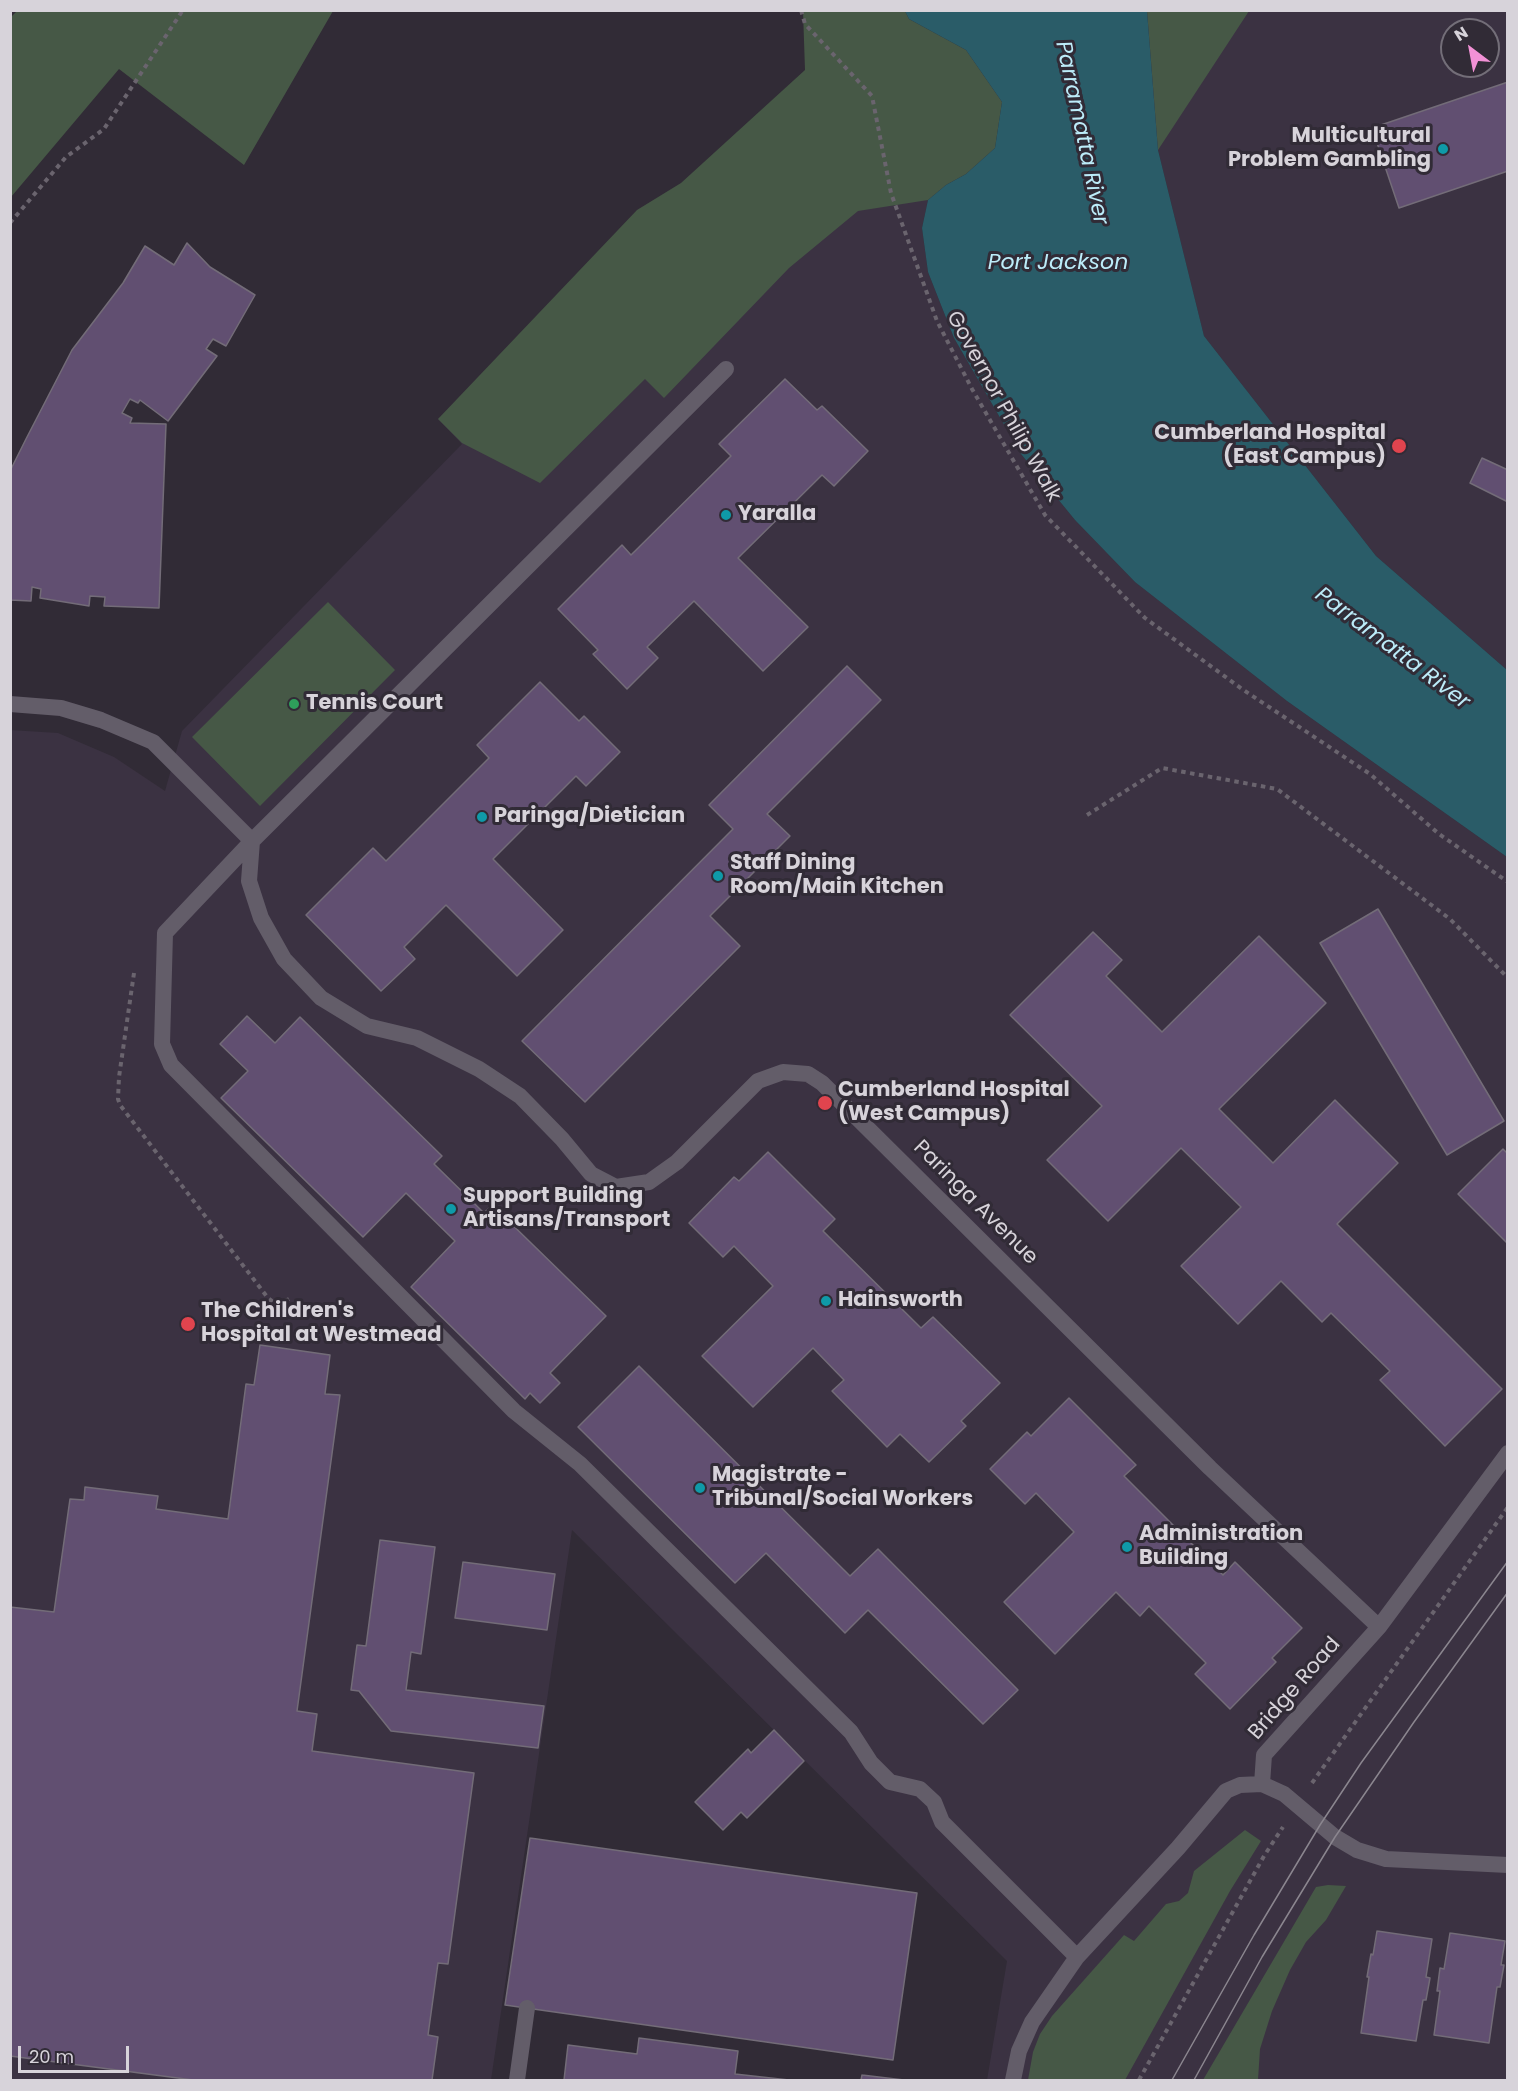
<!DOCTYPE html>
<html>
<head>
<meta charset="utf-8">
<style>
  body { margin:0 }
  #map { position:relative; width:1518px; height:2091px; overflow:hidden; background:#312b36; font-family:Poppins,sans-serif }
  canvas { display:block }
  .frame { position:absolute; inset:0; border:12px solid #d7d3da; pointer-events:none }
  .north { position:absolute; left:1440px; top:18px; width:60px; height:60px; box-sizing:border-box; background:#312b36; border:2px solid #736e78; border-radius:50%; rotate:328deg; font-size:16px; font-weight:700; line-height:24px; text-align:center; color:#d7d3da }
  .north::after { content:''; display:block; margin:auto; width:21px; height:27px; background:#f291d6; clip-path:polygon(50% 0,100% 100%,50% 72%,0 100%) }
  .scale { position:absolute; left:18px; top:2046px; width:111px; height:27px; box-sizing:border-box; border:3px solid #d7d3da; border-top:0; padding-left:8px; font-size:18px; line-height:21px; white-space:nowrap; color:#d7d3da; -webkit-text-stroke:4px #312b36; paint-order:stroke }
</style>
</head>
<body>
<div id="map">
<canvas width="1518" height="2091"></canvas>
<div class="frame"></div>
<div class="north">N</div>
<div class="scale">20 m</div>
</div>
<script>
const c = document.querySelector('canvas').getContext('2d');
c.lineJoin = 'round';
function fillPath(path, color) {
  c.fillStyle = color;
  c.fill(path, 'evenodd');
}
function shape(rows) {
  const path = new Path2D();
  for (const r of rows) {
    path.moveTo(r[0], r[1]);
    for (let i = 2; i < r.length; i += 2) path.lineTo(r[i], r[i + 1]);
  }
  return path;
}
function stroke(path, color, width, dash) {
  c.strokeStyle = color;
  c.lineWidth = width;
  c.lineCap = dash ? 'butt' : 'round';
  c.setLineDash(dash || []);
  c.stroke(path);
}
function label(font, color, halo, rows, align = 'center') {
  c.font = font + ' Poppins,sans-serif';
  c.lineWidth = 6;
  c.setLineDash([]);
  c.textBaseline = 'middle';
  c.strokeStyle = halo;
  c.fillStyle = color;
  for (const [text, x, y, turn = 0] of rows) {
    c.save();
    c.translate(x, y);
    c.rotate((+turn || 0) * Math.PI / 180);
    c.textAlign = isNaN(turn) ? turn : align;
    if (halo) c.strokeText(text, 0, 0);
    c.fillText(text, 0, 0);
    c.restore();
  }
}
fillPath(shape([
  [1147,11,1507,11,1507,670,1376,556,1204,336,1158,150],
  [1452,30,1488,30,1488,66,1452,66],
  [788,149,928,200,922,228,928,272,954,338,1021,454,1075,520,1135,582,1287,701,1507,857,1507,2080,987,2080,1007,1961,572,1530,491,2080,11,2080,10,730,58,733,114,757,165,791,182,731,462,444,438,419]
]), '#3b3242');
fillPath(shape([
  [18,10,333,11,244,165,119,69,11,197,10,18],
  [803,11,905,11,909,19,966,50,1002,102,995,148,966,174,946,185,928,200,858,211,789,268,664,398,645,379,540,483,462,443,438,419,637,210,681,183,805,70],
  [1147,11,1249,11,1158,150],
  [328,602,395,670,260,806,192,737],
  [1245,1830,1261,1841,1230,1891,1125,2080,1028,2080,1033,2052,1040,2034,1052,2016,1124,1935,1134,1941,1166,1904,1179,1901,1188,1893,1194,1871],
  [1328,1885,1346,1886,1326,1920,1306,1942,1290,1970,1272,2011,1260,2049,1258,2080,1203,2080,1316,1887]
]), '#465846');
fillPath(shape([
  [905,11,1147,11,1158,150,1204,336,1376,556,1507,670,1507,857,1287,701,1135,582,1075,520,1021,454,954,338,928,272,922,228,928,200,946,185,966,174,995,148,1002,102,966,50,909,19]
]), '#2a5c68');
const building = shape([
  [1508,82,1508,171,1399,208,1372,128,1508,82],
  [187,243,210,267,255,295,226,346,213,339,206,349,217,356,168,421,140,400,138,403,130,399,122,413,132,418,130,423,166,424,159,608,104,606,105,597,90,596,89,606,40,598,41,589,32,587,31,601,10,600,10,471,26,439,72,350,123,283,145,246,174,265,187,243],
  [785,379,817,410,822,406,868,451,834,486,822,475,738,558,808,627,763,671,694,601,647,647,658,658,627,689,593,654,598,650,558,609,622,545,631,555,731,456,719,444,785,379],
  [1482,458,1508,470,1508,502,1470,483,1482,458],
  [847,666,881,700,767,814,790,836,710,916,740,946,585,1102,522,1041,733,829,709,805,847,666],
  [540,682,579,721,584,716,620,752,586,786,576,776,493,859,563,930,517,976,446,905,404,947,415,959,381,991,306,915,373,848,386,861,489,758,477,745,540,682],
  [1378,909,1504,1121,1447,1155,1320,943,1378,909],
  [1093,932,1122,960,1106,976,1162,1032,1259,936,1326,1003,1219,1109,1273,1163,1335,1100,1398,1163,1337,1224,1502,1389,1445,1446,1380,1380,1390,1371,1331,1313,1322,1322,1281,1281,1238,1324,1181,1266,1241,1207,1181,1148,1108,1221,1047,1160,1102,1106,1010,1015,1093,932],
  [247,1016,275,1043,300,1017,442,1156,434,1164,484,1213,492,1205,606,1316,550,1373,560,1383,540,1403,530,1393,525,1399,411,1287,455,1241,406,1193,363,1237,221,1098,248,1071,220,1044,247,1016],
  [1503,1149,1508,1154,1508,1244,1458,1194,1503,1149],
  [768,1152,835,1219,823,1231,921,1328,933,1317,1000,1383,961,1421,966,1426,929,1462,900,1434,887,1447,832,1391,844,1380,813,1348,753,1407,702,1356,773,1286,734,1246,723,1257,689,1223,734,1177,739,1181,768,1152],
  [260,1345,330,1355,325,1394,340,1395,297,1711,317,1714,312,1751,474,1773,448,1964,438,1963,428,2035,438,2037,432,2080,193,2080,10,2056,10,1607,54,1612,70,1499,84,1500,85,1487,158,1496,156,1509,228,1519,246,1384,254,1385,260,1345],
  [639,1366,850,1576,878,1549,1018,1690,983,1724,868,1610,845,1633,766,1553,735,1583,578,1427,639,1366],
  [1069,1398,1136,1465,1124,1476,1223,1575,1235,1562,1302,1628,1272,1658,1276,1662,1230,1709,1195,1674,1206,1663,1149,1606,1140,1616,1116,1592,1055,1654,1004,1602,1074,1532,1036,1493,1025,1504,990,1469,1027,1432,1031,1436,1069,1398],
  [380,1540,435,1547,421,1654,411,1652,406,1690,544,1706,538,1748,391,1731,359,1691,351,1690,357,1645,366,1646,380,1540],
  [463,1562,555,1574,547,1630,455,1618,463,1562],
  [774,1730,804,1761,747,1818,741,1812,723,1830,695,1802,748,1749,751,1753,774,1730],
  [530,1838,917,1893,893,2060,505,2005,530,1838],
  [1377,1931,1432,1939,1426,1977,1430,1978,1426,2000,1423,2000,1416,2041,1361,2033,1369,1977,1367,1977,1371,1954,1373,1955,1377,1931],
  [1450,1933,1505,1941,1501,1965,1504,1965,1500,1987,1497,1987,1489,2043,1434,2035,1440,1991,1437,1991,1440,1968,1444,1969,1450,1933],
  [639,2038,738,2051,735,2074,789,2080,564,2080,568,2045,637,2054,639,2038],
  [862,2075,904,2080,861,2080,862,2075]
]);
fillPath(building, '#614f71');
stroke(building, '#736c78', 1.5);
stroke(shape([
  [801,10,805,24,872,96,891,193,937,321,972,389,1045,515,1145,618,1242,689,1370,774,1439,834,1508,882],
  [10,223,66,157,104,129,183,10],
  [1087,815,1162,768,1277,789,1450,919,1508,978],
  [134,973,119,1077,118,1099,120,1105,268,1298,273,1302,278,1304,289,1299],
  [1312,1783,1508,1507],
  [1139,2080,1264,1856,1283,1827]
]), '#6a646e', 4, [4.5, 4.5]);
stroke(shape([
  [726,369,252,841,165,933,162,1044,171,1065,514,1411,580,1464,851,1732,871,1763,890,1782,920,1789,934,1802,942,1822,1077,1957],
  [10,704,61,708,101,720,153,742,252,841,249,881,261,918,284,959,321,998,367,1026,417,1038,479,1069,520,1096,562,1139,591,1174,616,1187,649,1182,677,1162,758,1081,783,1072,808,1074,822,1083,1210,1468,1379,1627],
  [1262,1784,1284,1794,1335,1837,1357,1850,1386,1859,1508,1865],
  [517,2080,527,2008],
  [1013,2080,1019,2051,1032,2022,1077,1957,1178,1848,1226,1791,1240,1785,1262,1784,1264,1755,1379,1627,1508,1453]
]), '#635d69', 16);
stroke(shape([
  [1172,2080,1254,1935,1320,1825,1361,1763,1508,1561],
  [1194,2080,1262,1957,1335,1837,1414,1722,1508,1592]
]), '#8b868f', 1.5);
for (const [x, y, r, color] of [
  [1443,149,6,"#0f9aa8"],
  [1399,446,8,"#e0444e"],
  [726,515,6,"#0f9aa8"],
  [294,704,6,"#2e9e5b"],
  [482,817,6,"#0f9aa8"],
  [718,876,6,"#0f9aa8"],
  [825,1103,8,"#e0444e"],
  [451,1209,6,"#0f9aa8"],
  [826,1301,6,"#0f9aa8"],
  [188,1324,8,"#e0444e"],
  [700,1488,6,"#0f9aa8"],
  [1127,1547,6,"#0f9aa8"]
]) {
  const dot = new Path2D();
  dot.arc(x, y, r, 0, 2 * Math.PI);
  c.fillStyle = color;
  c.fill(dot);
  stroke(dot, '#312b36', 2);
}
label('bold 21px', '#d7d3da', '#312b36', [
  ["Multicultural",1431,137,"right"],
  ["Problem Gambling",1431,161,"right"],
  ["Cumberland Hospital",1386,434,"right"],
  ["(East Campus)",1386,458,"right"],
  ["Yaralla",738,515],
  ["Tennis Court",306,704],
  ["Paringa/Dietician",494,817],
  ["Staff Dining",730,864],
  ["Room/Main Kitchen",730,888],
  ["Cumberland Hospital",838,1091],
  ["(West Campus)",838,1115],
  ["Support Building",463,1197],
  ["Artisans/Transport",463,1221],
  ["Hainsworth",838,1301],
  ["The Children's",201,1312],
  ["Hospital at Westmead",201,1336],
  ["Magistrate -",712,1476],
  ["Tribunal/Social Workers",712,1500],
  ["Administration",1139,1535],
  ["Building",1139,1559]
], 'left');
label('21px', '#d7d3da', '#312b36', [
  ["Governor Philip Walk",1003,407,61],
  ["Paringa Avenue",975,1203,45],
  ["Bridge Road",1295,1689,-49]
]);
label('italic 22px', '#bcecf9', '#312b36', [
  ["Parramatta River",1081,133,78],
  ["Port Jackson",1058,263],
  ["Parramatta River",1392,649,37]
]);
</script>
</body>
</html>
